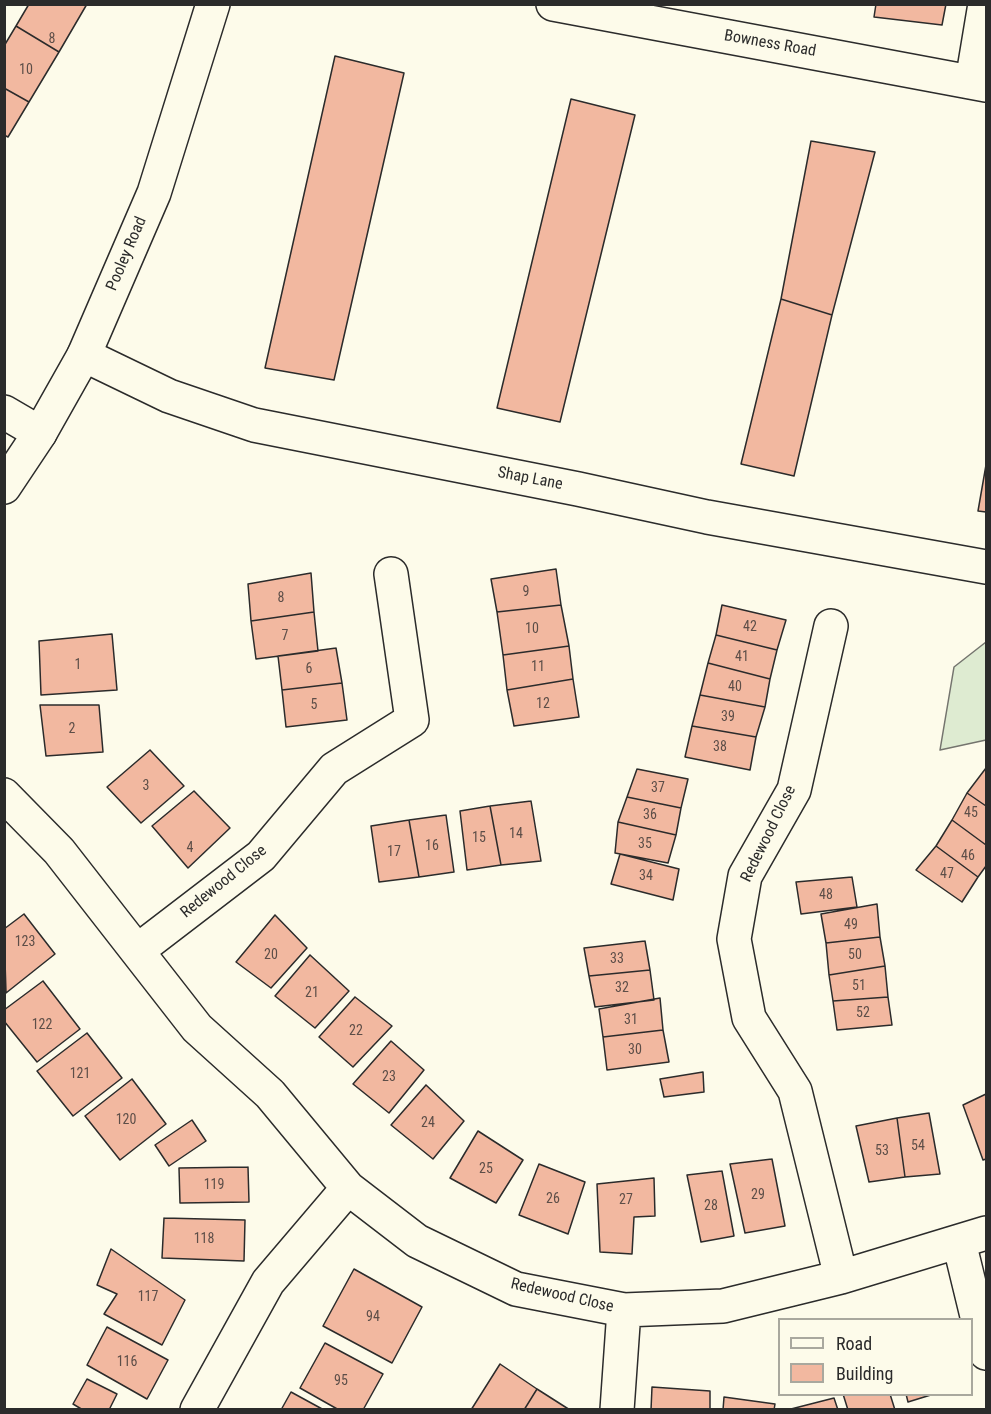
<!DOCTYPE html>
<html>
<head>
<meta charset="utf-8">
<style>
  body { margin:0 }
  #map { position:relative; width:991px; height:1414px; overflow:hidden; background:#fdfbea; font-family:"Roboto Condensed",sans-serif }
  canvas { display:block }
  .frame { position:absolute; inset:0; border:6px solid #2b2b2b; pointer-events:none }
  .legend { position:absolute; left:778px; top:1318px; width:195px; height:78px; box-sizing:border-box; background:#fdfbea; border:2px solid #a9a89e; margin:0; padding:8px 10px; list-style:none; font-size:18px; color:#2b2b2b }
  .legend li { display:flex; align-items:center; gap:12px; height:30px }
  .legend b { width:30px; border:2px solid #a9a89e }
</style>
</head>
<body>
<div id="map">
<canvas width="991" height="1414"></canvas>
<div class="frame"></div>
<ul class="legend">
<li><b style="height:8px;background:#fdfbea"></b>Road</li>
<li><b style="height:16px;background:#f2b8a0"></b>Building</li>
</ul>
</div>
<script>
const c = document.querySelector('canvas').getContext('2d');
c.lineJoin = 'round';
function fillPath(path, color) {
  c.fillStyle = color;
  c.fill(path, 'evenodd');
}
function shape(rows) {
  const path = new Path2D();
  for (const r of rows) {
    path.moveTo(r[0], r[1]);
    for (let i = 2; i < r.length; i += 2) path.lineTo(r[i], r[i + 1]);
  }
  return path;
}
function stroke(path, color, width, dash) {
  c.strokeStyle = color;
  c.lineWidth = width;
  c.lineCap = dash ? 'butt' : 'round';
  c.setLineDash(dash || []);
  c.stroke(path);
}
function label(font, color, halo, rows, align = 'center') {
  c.font = font + ' "Roboto Condensed",sans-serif';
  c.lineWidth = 4.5;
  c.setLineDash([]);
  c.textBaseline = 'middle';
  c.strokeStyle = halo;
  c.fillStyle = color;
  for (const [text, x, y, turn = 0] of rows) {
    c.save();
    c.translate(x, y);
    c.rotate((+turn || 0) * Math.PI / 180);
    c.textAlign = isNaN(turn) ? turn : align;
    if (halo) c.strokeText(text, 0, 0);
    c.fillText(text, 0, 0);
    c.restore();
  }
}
const green = shape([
  [986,642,986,740,940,750,954,667,986,642]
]);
fillPath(green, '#deebd1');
stroke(green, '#74746e', 1.5);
const building = shape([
  [29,4,87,4,59,52,16,26,29,4],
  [876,4,946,4,942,25,874,17,876,4],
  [16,26,59,52,29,102,4,88,4,46,16,26],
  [335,56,404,73,334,380,265,368,335,56],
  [4,88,29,102,8,137,4,135,4,88],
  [571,99,635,115,560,422,497,408,571,99],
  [811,141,875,152,832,315,781,299,811,141],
  [781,299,832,315,794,476,741,464,781,299],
  [986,465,986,512,978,511,986,465],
  [556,569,561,605,497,612,491,579,556,569],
  [311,573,314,612,251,621,248,584,311,573],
  [561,605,569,646,503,655,497,612,561,605],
  [722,605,786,620,777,650,716,635,722,605],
  [314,612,318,651,256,659,251,621,314,612],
  [112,634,117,690,41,695,39,641,112,634],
  [716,635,777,650,770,679,708,663,716,635],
  [569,646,573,679,507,690,503,655,569,646],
  [336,648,342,683,282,690,278,656,336,648],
  [708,663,770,679,765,707,700,695,708,663],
  [573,679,579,717,514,726,507,690,573,679],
  [342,683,347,720,286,727,282,690,342,683],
  [700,695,765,707,756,737,692,726,700,695],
  [40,705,99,705,103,752,46,756,40,705],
  [692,726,756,737,750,770,685,757,692,726],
  [150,750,184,786,141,823,107,787,150,750],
  [986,768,986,806,967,793,986,768],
  [637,769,688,779,681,808,627,797,637,769],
  [194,791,230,828,188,868,152,826,194,791],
  [967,793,986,806,986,845,952,820,967,793],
  [627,797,681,808,676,835,618,822,627,797],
  [531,801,541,861,501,865,490,806,531,801],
  [490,806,501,865,467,870,460,811,490,806],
  [446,815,454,872,419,877,409,820,446,815],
  [409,820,419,877,379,882,371,826,409,820],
  [952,820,986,845,986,866,978,877,936,846,952,820],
  [618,822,676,835,668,863,615,853,618,822],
  [936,846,978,877,962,902,916,870,936,846],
  [620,854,679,869,673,900,611,884,620,854],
  [852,877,857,907,801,914,796,882,852,877],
  [877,904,880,937,826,943,821,914,877,904],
  [24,914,55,954,6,993,4,929,24,914],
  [275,915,307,948,271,988,236,962,275,915],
  [880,937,885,966,829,975,826,943,880,937],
  [645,941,650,970,589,976,584,948,645,941],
  [310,955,349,991,315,1028,275,996,310,955],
  [885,966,888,997,833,1001,829,975,885,966],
  [650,970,654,1000,595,1007,589,976,650,970],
  [43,981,80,1029,37,1062,4,1021,4,1010,43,981],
  [355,997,392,1026,353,1067,319,1037,355,997],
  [888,997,892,1025,837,1030,833,1001,888,997],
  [660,998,663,1030,603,1037,599,1009,660,998],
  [663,1030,669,1062,607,1070,603,1037,663,1030],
  [87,1033,122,1078,73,1116,37,1071,87,1033],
  [391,1041,424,1070,389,1113,353,1084,391,1041],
  [703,1072,704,1092,664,1097,660,1079,703,1072],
  [132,1079,166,1124,120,1160,85,1116,132,1079],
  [426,1085,464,1121,433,1159,391,1125,426,1085],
  [986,1094,986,1159,983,1160,963,1105,986,1094],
  [929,1113,940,1174,905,1177,897,1118,929,1113],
  [897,1118,905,1177,869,1182,856,1126,897,1118],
  [192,1120,206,1141,169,1166,155,1145,192,1120],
  [478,1131,523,1160,496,1203,450,1178,478,1131],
  [772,1159,785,1226,745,1233,730,1164,772,1159],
  [539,1164,585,1182,568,1234,519,1215,539,1164],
  [248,1167,249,1202,180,1203,179,1168,248,1167],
  [722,1171,734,1236,701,1242,687,1175,722,1171],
  [654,1178,655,1216,634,1217,632,1254,600,1252,597,1184,654,1178],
  [164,1218,245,1220,244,1261,162,1258,164,1218],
  [111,1249,185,1300,162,1345,104,1314,117,1294,97,1285,111,1249],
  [354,1269,422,1307,392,1363,323,1326,354,1269],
  [107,1327,168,1360,147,1399,87,1365,107,1327],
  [325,1343,383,1374,363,1410,339,1410,300,1388,325,1343],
  [500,1364,537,1389,524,1410,471,1410,500,1364],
  [87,1379,117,1394,109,1410,83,1410,73,1404,87,1379],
  [652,1387,710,1391,710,1410,651,1410,652,1387],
  [537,1389,570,1410,524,1410,537,1389],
  [291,1392,324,1410,281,1410,291,1392],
  [843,1394,890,1394,895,1410,848,1410,843,1394],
  [906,1394,934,1394,908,1402,906,1394],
  [724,1397,775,1404,774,1410,723,1410,724,1397],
  [834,1398,838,1410,791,1410,791,1409,834,1398]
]);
fillPath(building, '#f2b8a0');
stroke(building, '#2b2b2b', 1.5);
const minor = shape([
  [553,4,986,85],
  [972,82,985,4],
  [84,355,169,396,254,425,578,489,707,517,986,567],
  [4,412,40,433],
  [831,626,794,790,745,876,734,939,749,1018,795,1091,841,1277],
  [4,795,59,851,197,1028,270,1094,348,1188,417,1241,516,1289,624,1310,723,1306,841,1277,986,1233],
  [137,951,261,856,334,769,412,720,391,574],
  [959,1242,986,1353],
  [197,1410,268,1282,348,1188],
  [617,1410,624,1310]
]);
const tertiary = shape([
  [4,487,40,433,84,355,154,193,213,4]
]);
stroke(minor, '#2b2b2b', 36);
stroke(tertiary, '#2b2b2b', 36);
stroke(minor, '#fdfbea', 33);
stroke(tertiary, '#fdfbea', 33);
label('14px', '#5d4e48', null, [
  ["8",52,39],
  ["10",26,70],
  ["9",526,592],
  ["8",281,598],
  ["42",750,627],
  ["10",532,629],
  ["7",285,636],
  ["41",742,657],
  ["1",78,665],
  ["11",538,667],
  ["6",309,669],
  ["40",735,687],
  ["12",543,704],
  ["5",314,705],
  ["39",728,717],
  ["2",72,729],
  ["38",720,747],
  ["3",146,786],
  ["37",658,788],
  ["45",971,813],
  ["36",650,815],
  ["14",516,834],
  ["15",479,838],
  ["35",645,844],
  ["16",432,846],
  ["4",190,848],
  ["17",394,852],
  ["46",968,856],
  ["47",947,874],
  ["34",646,876],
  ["48",826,895],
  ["49",851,925],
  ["123",25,942],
  ["20",271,955],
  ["50",855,955],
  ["33",617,959],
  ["51",859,986],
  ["32",622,988],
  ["21",312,993],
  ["52",863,1013],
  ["31",631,1020],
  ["122",42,1025],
  ["22",356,1031],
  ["30",635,1050],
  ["121",80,1074],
  ["23",389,1077],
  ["120",126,1120],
  ["24",428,1123],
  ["54",918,1146],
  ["53",882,1151],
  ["25",486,1169],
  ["119",214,1185],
  ["29",758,1195],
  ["26",553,1199],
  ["27",626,1200],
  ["28",711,1206],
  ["118",204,1239],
  ["117",148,1297],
  ["94",373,1317],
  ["116",127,1362],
  ["95",341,1381]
]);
label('16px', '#2b2b2b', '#fdfbea', [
  ["Bowness Road",770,44,10],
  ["Pooley Road",127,254,-67],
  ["Shap Lane",530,479,11],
  ["Redewood Close",769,834,-64],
  ["Redewood Close",224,882,-39],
  ["Redewood Close",562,1296,13]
]);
</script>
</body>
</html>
